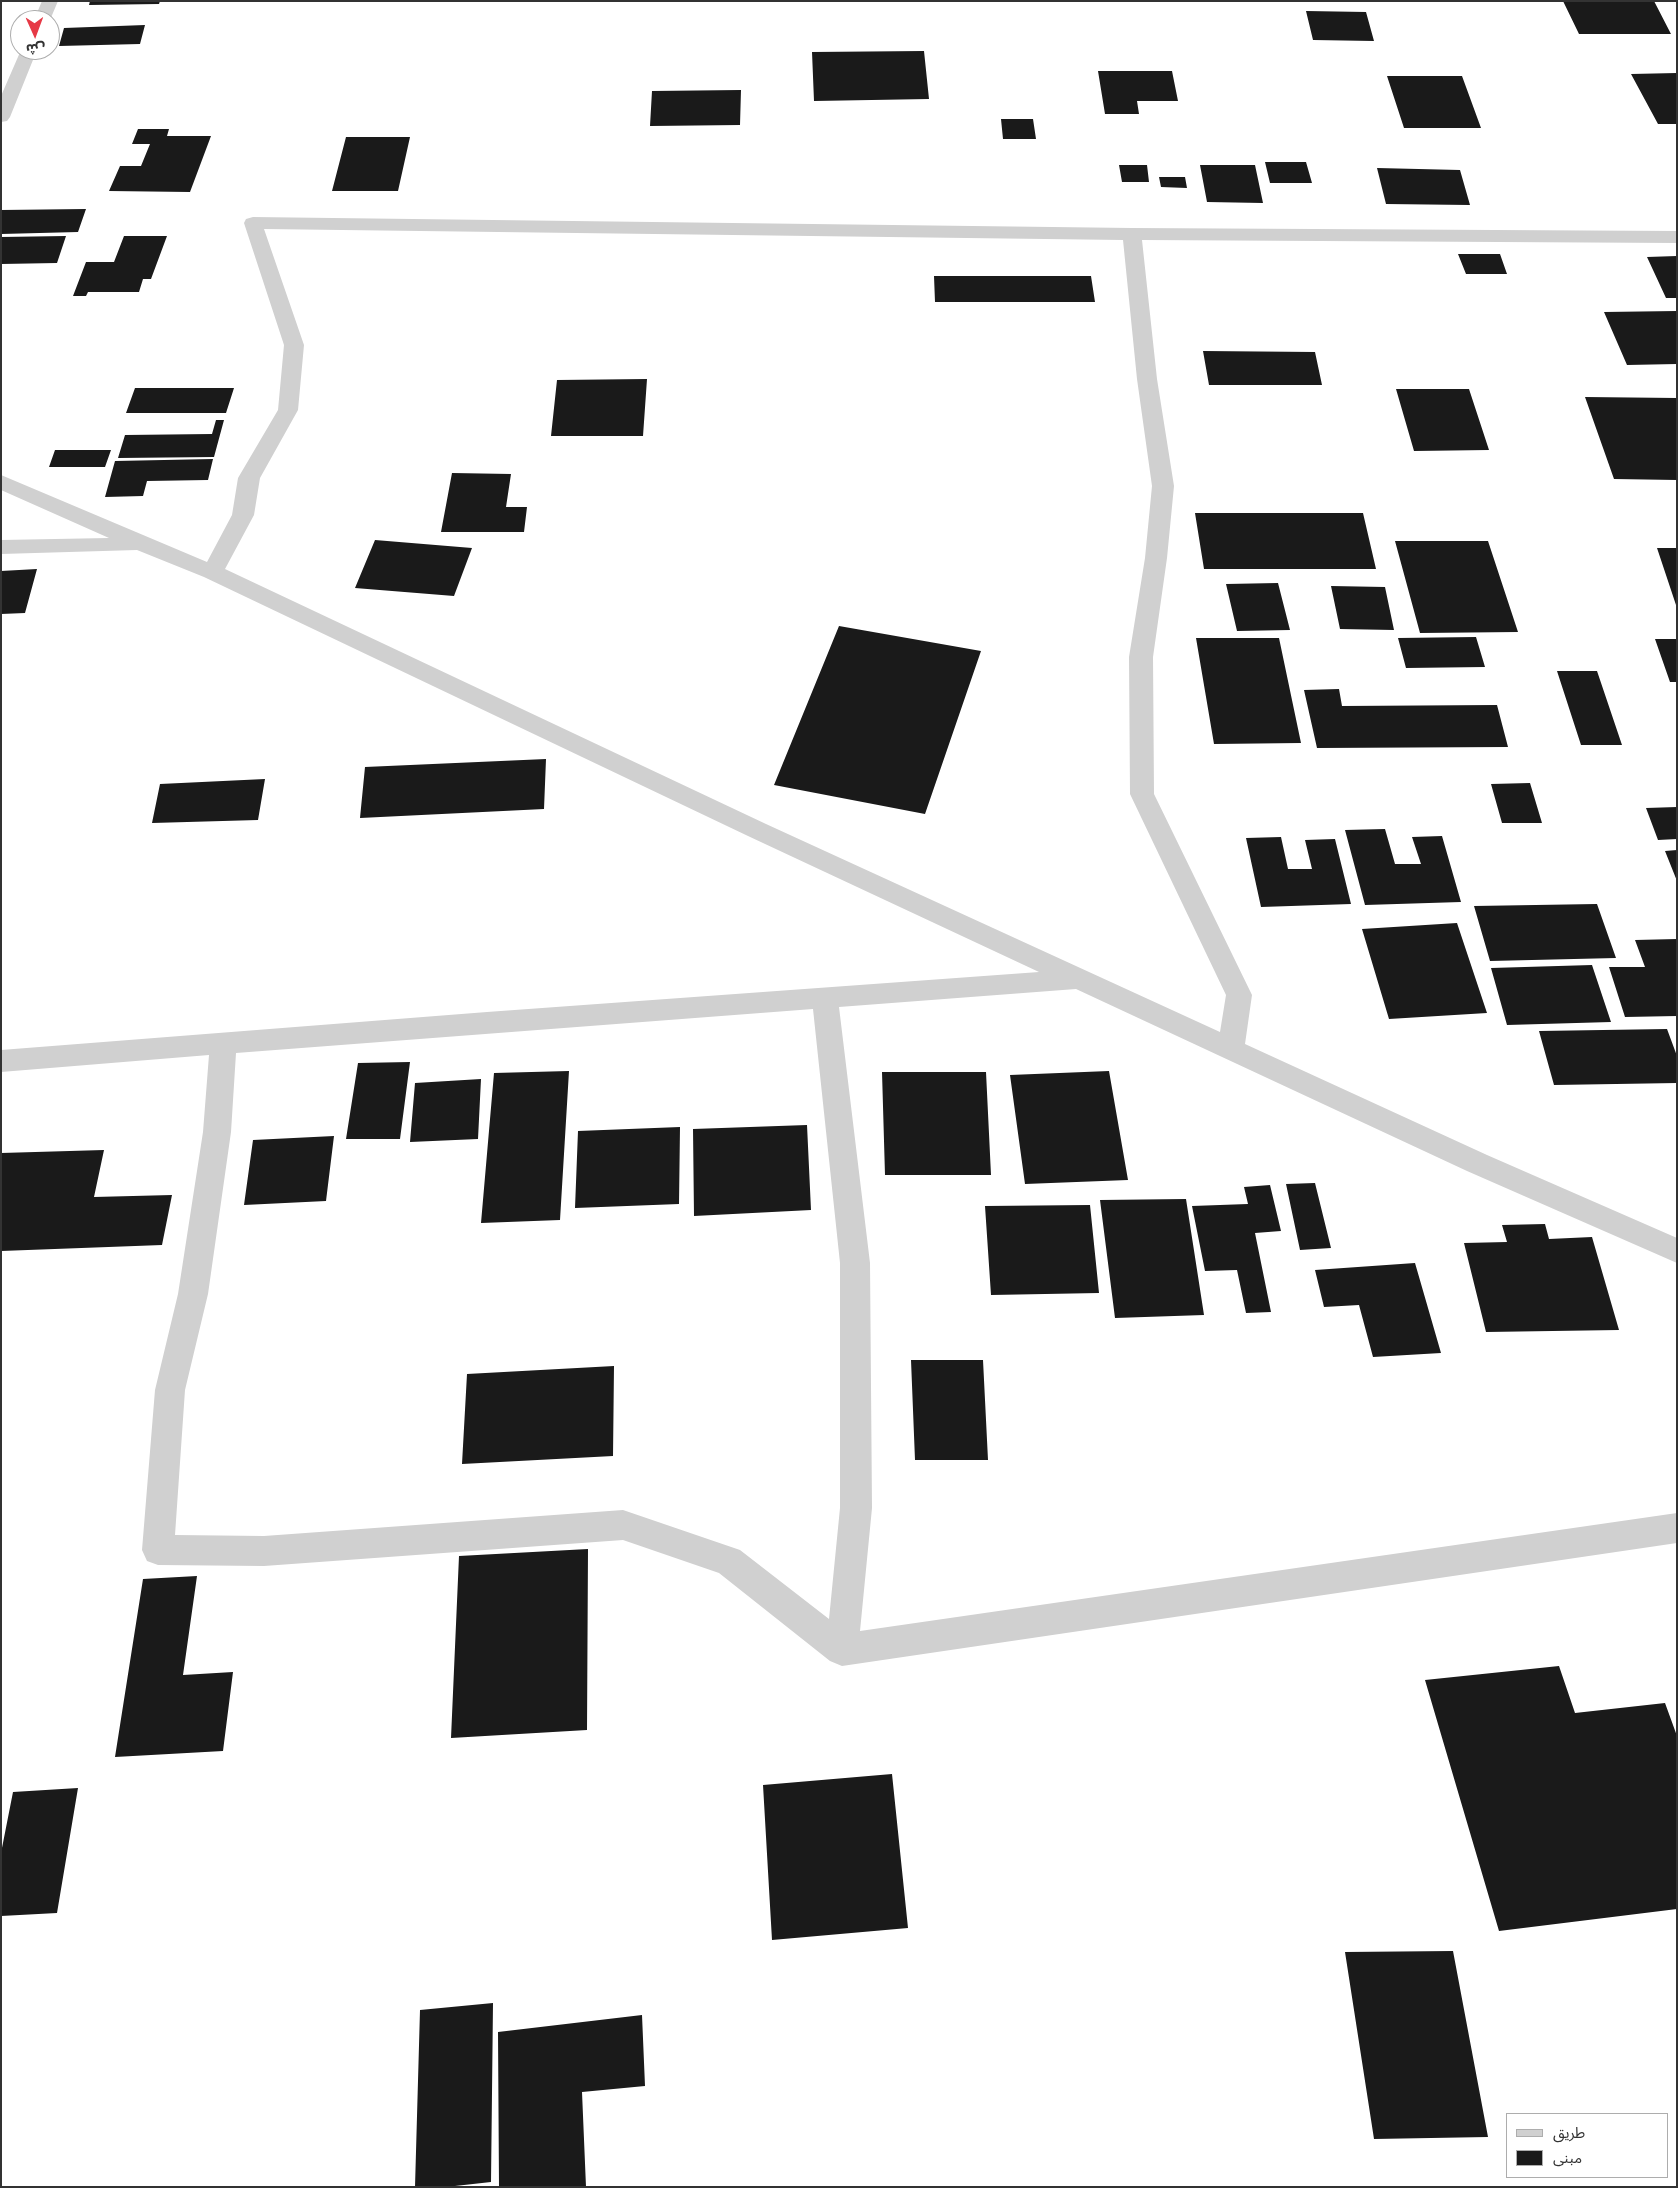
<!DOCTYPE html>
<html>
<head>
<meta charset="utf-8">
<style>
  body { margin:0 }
  #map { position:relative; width:1678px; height:2188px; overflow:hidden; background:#fff; font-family:"PT Sans Narrow","Noto Sans Arabic",sans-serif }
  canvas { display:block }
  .frame { position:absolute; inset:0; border:2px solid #333; pointer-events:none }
  .legend { position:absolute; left:1506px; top:2113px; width:162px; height:65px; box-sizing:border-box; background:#fff; border:1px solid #adadad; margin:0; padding:6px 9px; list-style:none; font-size:15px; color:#333 }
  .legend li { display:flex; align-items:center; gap:10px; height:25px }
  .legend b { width:25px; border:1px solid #adadad }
  .north { position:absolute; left:10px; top:10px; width:50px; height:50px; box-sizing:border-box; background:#fff; border:1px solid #adadad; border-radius:50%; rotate:178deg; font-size:14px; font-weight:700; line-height:20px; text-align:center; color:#333 }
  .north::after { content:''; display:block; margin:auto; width:18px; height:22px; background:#e63946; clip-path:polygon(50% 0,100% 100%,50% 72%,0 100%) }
</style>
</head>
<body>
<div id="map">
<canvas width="1678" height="2188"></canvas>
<div class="frame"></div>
<ul class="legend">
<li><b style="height:6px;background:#d0d0d0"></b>طريق</li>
<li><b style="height:14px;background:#1a1a1a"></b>مبنى</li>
</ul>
<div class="north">ش</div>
</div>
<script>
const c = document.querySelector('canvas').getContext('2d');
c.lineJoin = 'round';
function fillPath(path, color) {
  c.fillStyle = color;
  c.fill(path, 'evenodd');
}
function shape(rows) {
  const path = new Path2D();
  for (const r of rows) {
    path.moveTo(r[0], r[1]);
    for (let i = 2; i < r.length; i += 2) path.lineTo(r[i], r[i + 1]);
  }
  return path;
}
fillPath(shape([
  [90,1,160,1,159,4,89,5],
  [1563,1,1654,1,1671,34,1579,34],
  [1306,11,1366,12,1374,41,1313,40],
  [145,25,140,44,59,46,64,28],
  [924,51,929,99,814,101,812,52],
  [1098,71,1172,71,1178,101,1137,101,1139,114,1105,114],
  [1677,73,1677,124,1658,124,1631,74],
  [1387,76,1462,76,1481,128,1404,128],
  [741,90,740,125,650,126,652,91],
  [1001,119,1033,119,1036,139,1003,139],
  [138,129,169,129,167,136,211,136,190,192,109,191,120,166,141,166,150,144,132,144],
  [346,137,410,137,398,191,332,191],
  [1265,162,1306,162,1312,183,1270,183],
  [1119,165,1147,165,1149,182,1122,182],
  [1200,165,1255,165,1263,203,1207,202],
  [1377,168,1460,170,1470,205,1386,204],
  [1159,177,1185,177,1187,188,1161,187],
  [86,209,78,232,1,234,1,210],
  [66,236,57,263,1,264,1,237],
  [124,236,167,236,151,279,143,279,139,292,88,292,86,296,73,296,86,262,114,262],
  [1458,254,1500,254,1507,274,1466,274],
  [1677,256,1677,298,1666,298,1647,257],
  [934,276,1091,276,1095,302,935,302],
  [1677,311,1677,364,1627,365,1604,312],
  [1203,351,1315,352,1322,385,1209,385],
  [647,379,643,436,551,436,557,380],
  [135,388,234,388,226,413,126,413],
  [1396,389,1469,389,1489,450,1414,451],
  [1585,397,1677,398,1677,480,1614,479],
  [216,420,224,420,214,457,118,458,125,435,212,434],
  [55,450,111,450,105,467,49,467],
  [213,459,208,480,147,481,143,496,105,497,115,461],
  [452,473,511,474,506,507,527,507,524,532,441,532],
  [1195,513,1363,513,1376,569,1204,569],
  [375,540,472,548,454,596,355,588],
  [1395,541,1488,541,1518,632,1420,633],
  [1657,548,1677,548,1677,605,1676,605],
  [37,569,25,613,1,614,1,571],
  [1278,583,1290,630,1237,631,1226,584],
  [1331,586,1385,587,1394,630,1340,629],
  [839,626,981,651,925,814,774,785],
  [1476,637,1485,667,1406,668,1398,638],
  [1196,638,1279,638,1301,743,1214,744],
  [1655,639,1677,639,1677,682,1670,682],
  [1557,671,1597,671,1622,745,1581,745],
  [1339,689,1342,706,1497,705,1508,747,1317,748,1304,690],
  [546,759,544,809,360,818,365,767],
  [265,779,258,820,152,823,160,784],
  [1530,783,1542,823,1502,823,1491,784],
  [1677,807,1677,839,1658,840,1646,808],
  [1385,829,1395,864,1421,864,1412,837,1442,836,1461,902,1365,905,1345,830],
  [1281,837,1288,869,1312,869,1305,840,1335,839,1351,904,1261,907,1246,838],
  [1677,850,1677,881,1665,851],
  [1597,904,1616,958,1490,961,1474,906],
  [1457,923,1487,1013,1389,1019,1362,929],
  [1677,939,1677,1016,1625,1017,1609,967,1645,967,1635,940],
  [1592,965,1611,1022,1507,1025,1491,968],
  [1667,1029,1677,1056,1677,1083,1554,1085,1539,1031],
  [410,1062,400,1139,346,1139,358,1063],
  [569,1071,560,1220,481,1223,494,1073],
  [1109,1071,1128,1180,1025,1184,1010,1075],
  [882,1072,986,1072,991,1175,885,1175],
  [481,1079,478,1139,410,1142,415,1083],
  [807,1125,811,1210,694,1216,693,1129],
  [680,1127,679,1204,575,1208,578,1131],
  [334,1136,326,1201,244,1205,253,1140],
  [104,1150,94,1197,172,1195,162,1245,1,1251,1,1153],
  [1315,1183,1331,1248,1300,1250,1286,1184],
  [1270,1185,1281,1231,1255,1233,1271,1312,1246,1313,1237,1270,1205,1271,1192,1206,1248,1204,1244,1187],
  [1186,1199,1204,1315,1115,1318,1100,1200],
  [1090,1205,1099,1293,991,1295,985,1206],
  [1545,1224,1549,1239,1592,1237,1619,1330,1486,1332,1464,1243,1507,1242,1502,1225],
  [1415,1263,1441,1353,1373,1357,1359,1305,1324,1307,1315,1270],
  [911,1360,983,1360,988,1460,915,1460],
  [614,1366,613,1456,462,1464,467,1374],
  [588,1549,587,1730,451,1738,459,1556],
  [197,1576,183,1675,233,1672,223,1751,115,1757,143,1579],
  [1559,1666,1575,1713,1665,1703,1677,1736,1677,1909,1499,1931,1425,1680],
  [892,1774,908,1928,772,1940,763,1785],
  [78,1788,57,1913,1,1916,1,1853,13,1792],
  [1453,1951,1488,2137,1374,2139,1345,1952],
  [493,2003,491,2182,446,2187,415,2187,420,2010],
  [642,2015,645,2086,582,2092,586,2187,499,2187,498,2032]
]), '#1a1a1a');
fillPath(shape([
  [42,1,58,1,50,20,34,20,42,1],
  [21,50,37,50,10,117,7,121,1,122,1,96,21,50],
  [253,217,1132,228,1677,231,1677,243,1142,240,1157,379,1174,486,1167,558,1153,657,1154,794,1252,995,1245,1044,1487,1155,1677,1238,1677,1263,1467,1171,1076,989,839,1007,870,1263,872,1508,860,1631,1677,1513,1677,1543,842,1666,830,1661,719,1573,623,1540,264,1566,158,1565,147,1561,142,1550,155,1390,178,1294,203,1132,209,1055,1,1072,1,1050,487,1012,1039,972,748,836,204,577,137,550,1,554,1,540,109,538,1,490,1,475,207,562,232,515,238,478,278,410,284,345,244,223,246,219,253,217],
  [264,229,1123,240,1137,379,1152,486,1145,558,1129,657,1130,794,1226,995,1220,1032,766,824,225,569,254,515,260,478,298,410,304,345,264,229],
  [813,1009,840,1263,840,1508,829,1619,740,1550,623,1510,264,1536,175,1535,185,1390,208,1294,231,1132,236,1053,813,1009]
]), '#d0d0d0');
</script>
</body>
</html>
